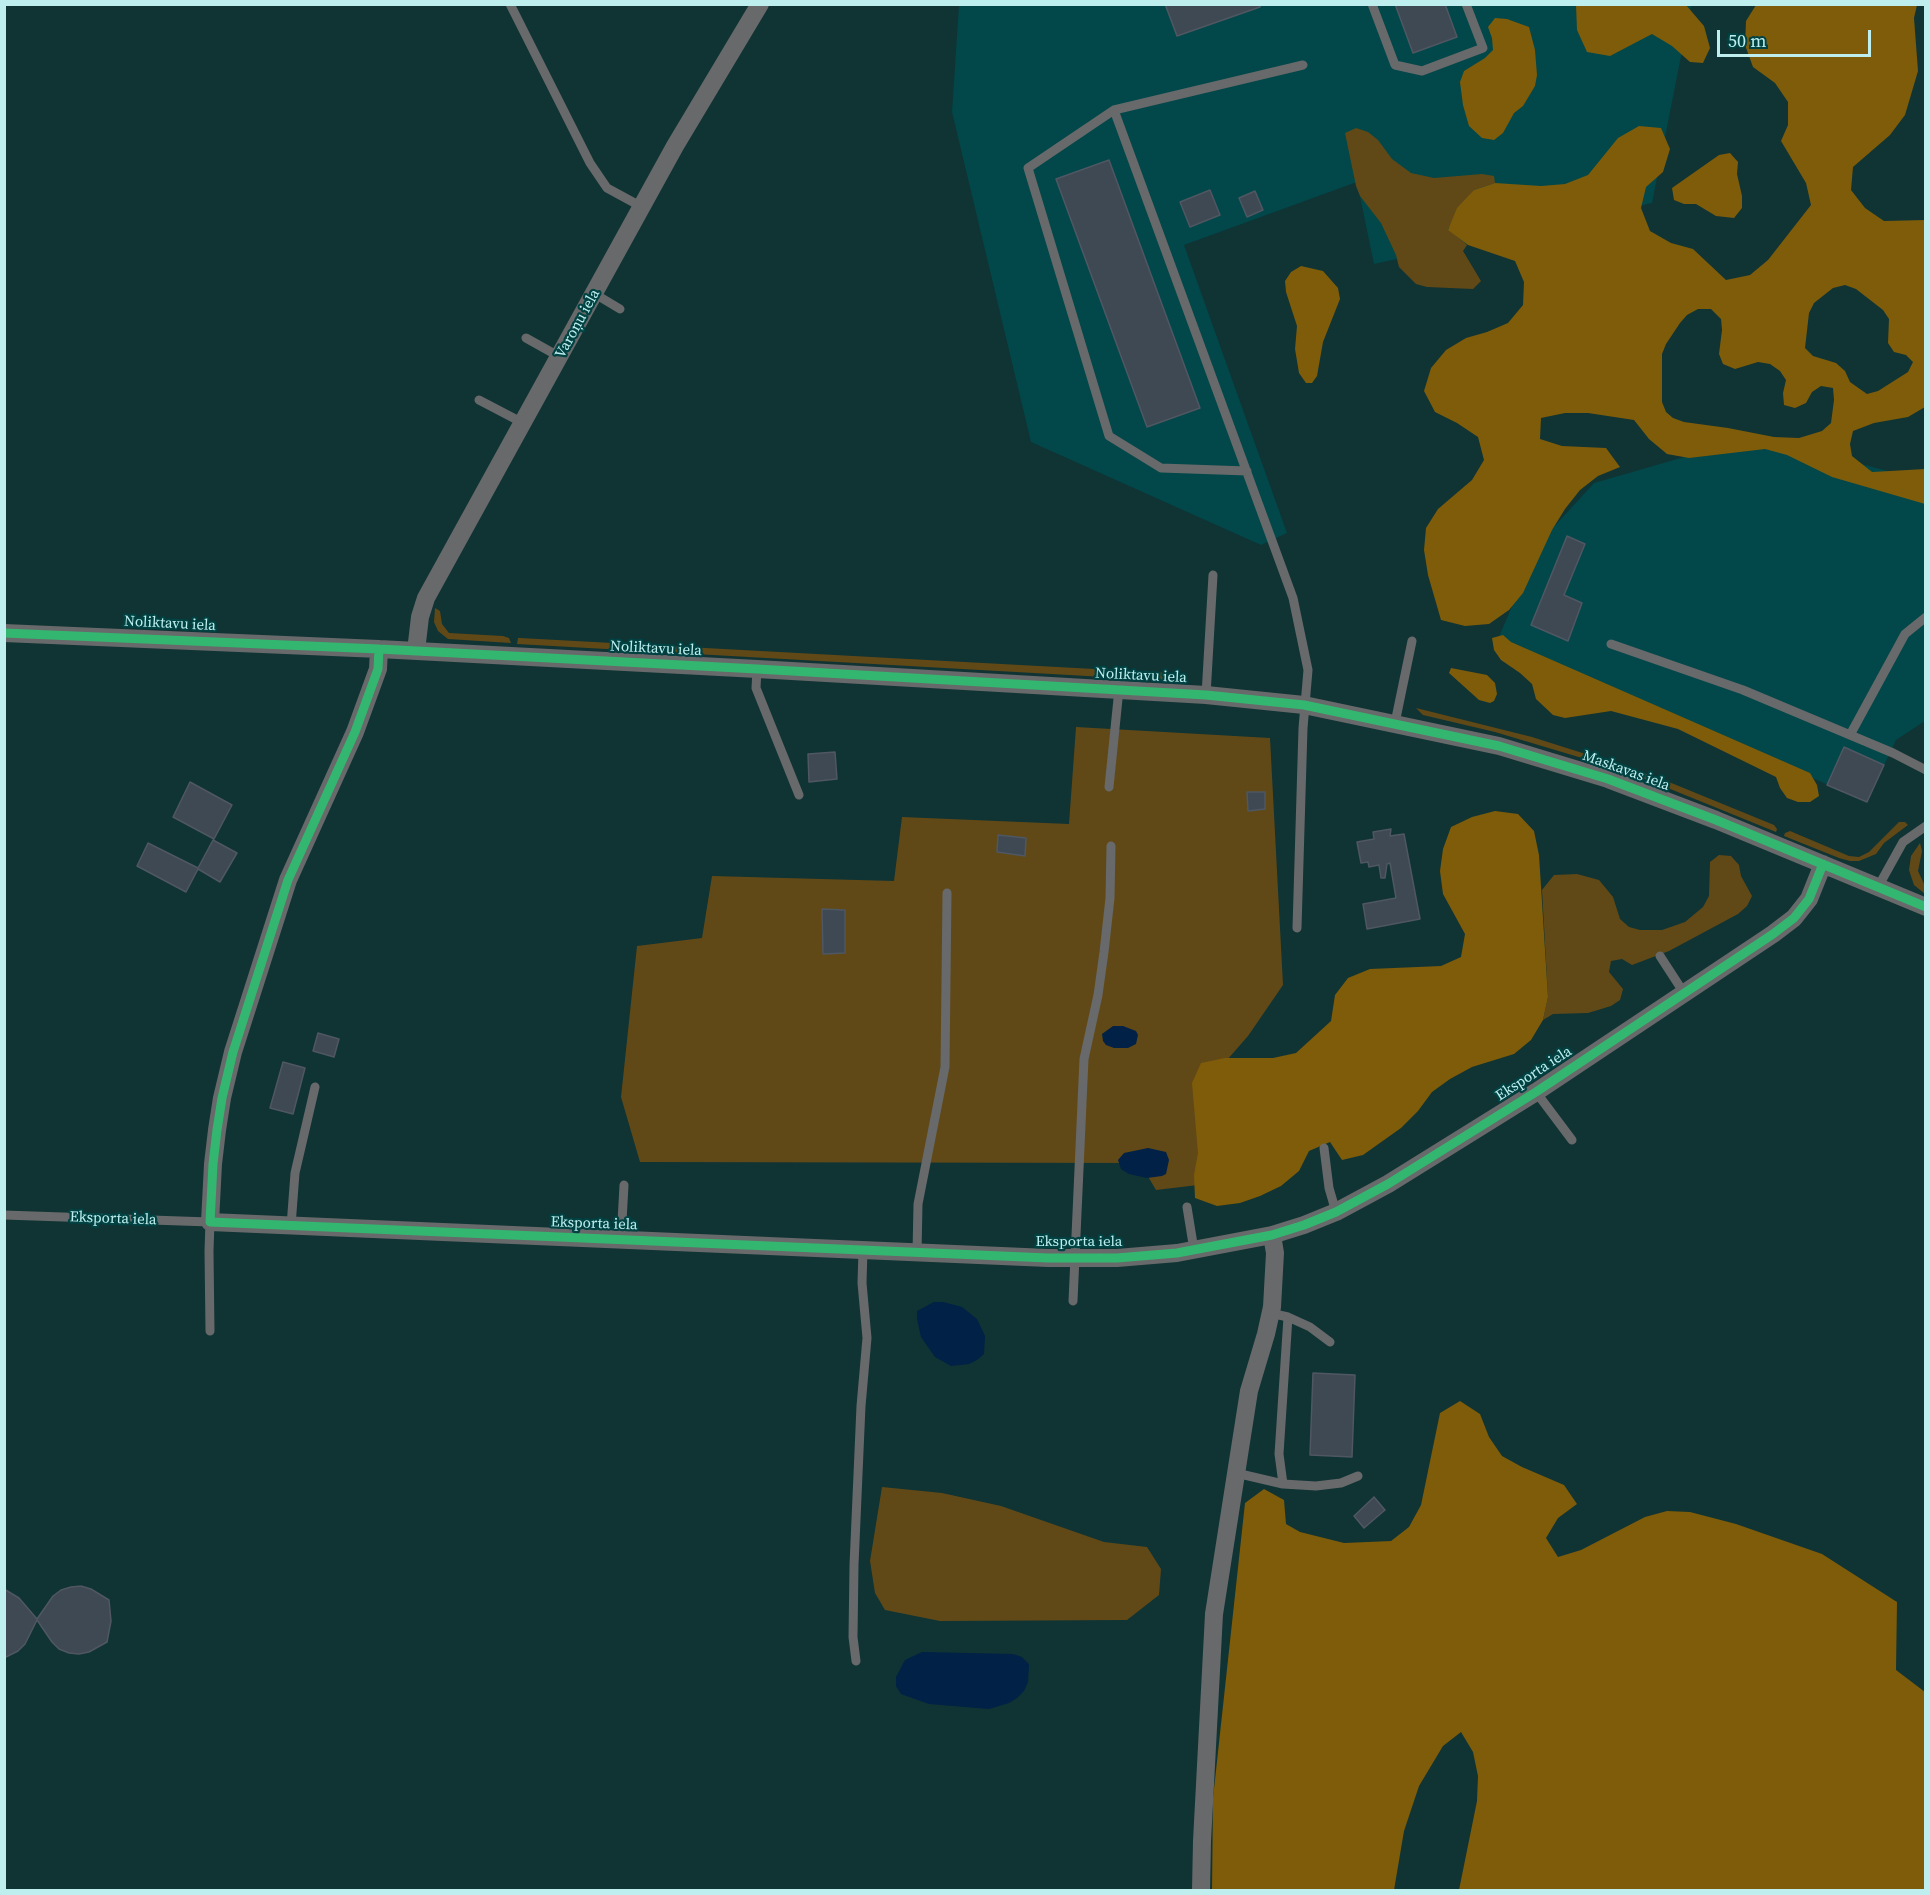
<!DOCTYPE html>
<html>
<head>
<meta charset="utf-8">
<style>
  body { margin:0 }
  #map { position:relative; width:1930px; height:1895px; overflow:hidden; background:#103334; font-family:"Source Serif 4",serif }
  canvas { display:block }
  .frame { position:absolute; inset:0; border:6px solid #beeeee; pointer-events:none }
  .scale { position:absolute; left:1717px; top:30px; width:154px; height:27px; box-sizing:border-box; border:3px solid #beeeee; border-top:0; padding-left:8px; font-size:18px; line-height:21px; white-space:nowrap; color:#beeeee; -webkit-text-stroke:4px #014243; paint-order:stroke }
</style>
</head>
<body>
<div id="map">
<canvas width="1930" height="1895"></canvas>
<div class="frame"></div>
<div class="scale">50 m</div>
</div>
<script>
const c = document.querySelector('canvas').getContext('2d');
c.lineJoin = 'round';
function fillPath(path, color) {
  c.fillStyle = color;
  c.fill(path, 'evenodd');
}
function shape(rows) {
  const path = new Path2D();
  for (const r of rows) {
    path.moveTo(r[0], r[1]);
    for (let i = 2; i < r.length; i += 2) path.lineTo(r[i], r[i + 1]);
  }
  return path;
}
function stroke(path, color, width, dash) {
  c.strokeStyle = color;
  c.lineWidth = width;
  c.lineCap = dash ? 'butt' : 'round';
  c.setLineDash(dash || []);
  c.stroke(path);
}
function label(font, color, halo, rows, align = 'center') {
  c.font = font + ' "Source Serif 4",serif';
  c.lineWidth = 4.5;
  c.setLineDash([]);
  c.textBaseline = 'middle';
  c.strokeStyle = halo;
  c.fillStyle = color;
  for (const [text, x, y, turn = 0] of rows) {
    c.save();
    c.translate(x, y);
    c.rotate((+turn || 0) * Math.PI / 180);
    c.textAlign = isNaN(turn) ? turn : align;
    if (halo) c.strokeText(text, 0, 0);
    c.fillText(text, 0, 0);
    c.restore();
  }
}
fillPath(shape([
  [959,5,1695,5,1691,6,1652,203,1374,264,1357,182,1184,245,1287,533,1261,545,1031,442,952,112],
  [1757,436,1925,481,1925,721,1896,740,1867,802,1498,639,1539,543,1594,483]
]), '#024749');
fillPath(shape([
  [1356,128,1368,132,1378,140,1392,159,1411,173,1434,178,1482,174,1494,176,1495,183,1474,190,1448,229,1467,245,1463,251,1481,281,1473,289,1427,287,1416,284,1399,267,1396,255,1381,223,1360,196,1356,186,1345,133],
  [435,608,440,611,442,624,449,633,503,636,509,638,511,643,448,639,438,631,434,622],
  [518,638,520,638,1187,674,1182,679,1176,681,517,644],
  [1416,708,1532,737,1614,763,1664,780,1774,825,1777,829,1776,832,1658,784,1602,764,1495,732,1423,715],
  [1076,727,1270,738,1283,985,1248,1036,1220,1068,1215,1183,1156,1190,1140,1163,640,1162,621,1097,637,946,702,938,712,876,894,881,902,817,1069,824],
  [1899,822,1905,822,1908,825,1884,843,1876,854,1859,861,1850,861,1839,858,1784,836,1785,833,1790,831,1849,856,1859,857,1869,852],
  [1920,843,1922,851,1918,871,1925,886,1925,894,1914,885,1909,870,1911,856],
  [1719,855,1731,856,1739,865,1741,876,1752,896,1747,906,1738,914,1669,951,1632,965,1622,959,1611,961,1609,972,1623,989,1620,1000,1611,1006,1588,1013,1553,1014,1543,1020,1548,997,1542,890,1554,875,1577,874,1599,880,1613,897,1620,919,1629,927,1640,930,1662,930,1685,922,1703,907,1709,896,1710,862],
  [882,1487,942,1493,1001,1506,1104,1542,1147,1547,1161,1569,1159,1595,1127,1620,940,1621,885,1610,875,1593,870,1561]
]), '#604917');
fillPath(shape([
  [1576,5,1686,5,1704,26,1710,48,1703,63,1690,62,1672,46,1652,34,1610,56,1587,52,1577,30],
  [1756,5,1917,5,1914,18,1918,71,1905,115,1890,135,1853,167,1851,190,1865,208,1884,221,1925,220,1925,407,1908,417,1874,423,1853,431,1850,444,1852,456,1872,472,1925,469,1925,504,1832,477,1787,455,1765,449,1689,458,1667,454,1649,439,1634,420,1588,413,1565,413,1541,418,1540,439,1562,446,1606,448,1620,467,1598,476,1580,490,1565,509,1552,530,1523,593,1509,610,1489,624,1465,626,1441,620,1428,575,1424,550,1426,528,1438,509,1472,480,1484,460,1478,437,1457,423,1435,412,1424,391,1431,368,1446,350,1466,338,1487,332,1508,323,1523,305,1524,282,1515,261,1468,245,1448,230,1457,208,1474,190,1495,183,1541,186,1565,184,1588,175,1618,138,1639,126,1661,128,1670,149,1663,172,1646,187,1641,208,1650,231,1671,243,1693,249,1726,280,1750,275,1768,260,1811,205,1806,183,1781,141,1788,125,1788,102,1775,83,1753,67,1745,45,1746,21],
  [1845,285,1856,289,1883,310,1889,319,1888,343,1894,352,1906,355,1913,362,1908,372,1878,391,1867,394,1850,382,1845,371,1836,363,1813,356,1805,348,1809,313,1814,303,1833,288],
  [1698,309,1711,309,1721,319,1722,330,1719,354,1723,364,1735,369,1758,362,1770,364,1780,371,1786,380,1783,393,1784,405,1795,408,1806,403,1812,392,1821,386,1833,388,1834,400,1831,423,1822,431,1799,438,1774,437,1728,428,1684,422,1673,418,1666,412,1662,402,1662,354,1666,344,1680,323,1687,315],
  [1495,18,1507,19,1529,27,1535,50,1537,75,1535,86,1523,106,1514,113,1503,133,1494,140,1482,138,1469,126,1463,105,1460,82,1464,71,1485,58,1493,50,1492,38,1488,27],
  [1730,153,1738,162,1737,174,1742,196,1742,208,1734,218,1716,216,1696,204,1684,204,1674,200,1672,188,1719,155],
  [1301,266,1323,271,1338,288,1340,299,1323,342,1317,376,1312,383,1306,383,1299,373,1295,349,1297,326,1286,292,1285,281,1291,272],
  [1503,635,1511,642,1810,773,1817,785,1819,796,1810,802,1798,802,1787,798,1780,788,1776,777,1678,729,1611,711,1565,718,1553,715,1536,699,1532,684,1520,673,1501,660,1494,650,1492,638],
  [1451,668,1487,675,1495,683,1497,694,1494,701,1490,703,1479,700,1449,673],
  [1495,811,1518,814,1534,831,1539,855,1548,997,1543,1020,1531,1040,1514,1054,1472,1067,1450,1079,1432,1092,1418,1111,1401,1128,1363,1155,1342,1160,1330,1142,1309,1151,1299,1171,1281,1186,1260,1196,1240,1203,1217,1206,1195,1198,1194,1175,1198,1153,1192,1083,1201,1063,1225,1058,1273,1058,1296,1053,1331,1021,1335,995,1348,978,1370,969,1441,966,1461,957,1465,934,1443,894,1440,871,1443,849,1451,827,1472,817],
  [1460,1401,1480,1414,1489,1437,1502,1456,1522,1467,1564,1485,1577,1504,1558,1518,1546,1538,1558,1557,1581,1550,1645,1517,1667,1511,1690,1512,1736,1524,1822,1554,1897,1602,1896,1670,1925,1692,1925,1890,1459,1890,1477,1801,1478,1776,1473,1752,1461,1732,1443,1746,1419,1786,1404,1831,1394,1890,1212,1890,1213,1798,1245,1503,1264,1489,1284,1500,1286,1524,1300,1532,1344,1543,1391,1541,1409,1527,1421,1505,1440,1413]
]), '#7e5c0a');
fillPath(shape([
  [1113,1026,1123,1026,1136,1031,1138,1035,1136,1044,1128,1048,1114,1048,1106,1045,1103,1041,1102,1034],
  [1148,1148,1166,1152,1169,1160,1166,1174,1162,1176,1147,1178,1129,1174,1121,1169,1118,1160,1124,1153],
  [934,1302,943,1302,962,1307,977,1319,985,1336,984,1354,977,1360,969,1364,951,1366,935,1357,921,1337,917,1319,917,1311],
  [922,1652,1013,1654,1022,1657,1029,1664,1028,1682,1024,1691,1017,1698,1009,1703,989,1709,929,1704,901,1694,896,1686,896,1677,905,1660]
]), '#012147');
const building = shape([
  [1165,4,1260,4,1260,7,1177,36,1165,4],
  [1395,4,1445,4,1457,37,1413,53,1395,4],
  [1109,160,1200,408,1147,427,1056,179,1109,160],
  [1210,190,1220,215,1190,227,1180,202,1210,190],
  [1255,191,1263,210,1247,217,1239,198,1255,191],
  [1567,536,1585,544,1564,595,1582,603,1568,641,1531,625,1567,536],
  [1844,747,1884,765,1867,802,1827,785,1844,747],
  [835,752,837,779,809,782,808,754,835,752],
  [190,782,232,805,214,839,173,817,190,782],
  [1247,792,1265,792,1265,809,1248,811,1247,792],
  [1391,829,1390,836,1404,834,1420,919,1367,929,1363,904,1396,898,1390,863,1387,864,1385,878,1381,878,1379,865,1369,867,1368,862,1361,863,1357,842,1374,839,1373,832,1391,829],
  [998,835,1026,838,1025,856,997,852,998,835],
  [213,840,237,853,220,882,198,869,186,892,137,866,148,843,198,868,213,840],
  [822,909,845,910,845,953,823,954,822,909],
  [318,1033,339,1039,334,1057,313,1051,318,1033],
  [283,1062,305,1068,293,1114,270,1108,283,1062],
  [1313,1373,1355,1375,1352,1457,1310,1455,1313,1373],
  [1374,1497,1385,1510,1364,1528,1354,1516,1374,1497],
  [81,1586,91,1589,109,1600,111,1621,107,1642,89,1652,79,1654,69,1653,59,1649,52,1642,37,1620,25,1644,18,1651,4,1658,4,1589,19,1598,37,1619,53,1596,61,1590,71,1587,81,1586]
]);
fillPath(building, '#3f4953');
stroke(building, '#4f5762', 1.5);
stroke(shape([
  [510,4,590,163,607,188,642,207],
  [1372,4,1395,65,1422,71,1483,48,1466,4],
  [1114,110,1293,598,1308,670,1303,728,1297,928],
  [595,294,620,309],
  [526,338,560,357],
  [479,400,523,423],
  [1247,471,1161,468,1109,436,1028,168,1114,110,1303,65],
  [1611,644,1743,690,1893,753,1926,770],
  [757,669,756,688,799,795],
  [1206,695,1213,575],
  [1395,723,1412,641],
  [1850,735,1905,634,1926,617],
  [1109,787,1119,689],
  [1878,887,1903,842,1926,826],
  [1660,956,1684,993],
  [1536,1092,1572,1140],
  [1324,1148,1329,1188,1336,1212],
  [1187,1207,1194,1250],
  [4,1215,210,1222,209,1251,210,1331],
  [291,1226,295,1173,315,1087],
  [621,1240,624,1185],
  [917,1252,918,1204,945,1067,947,893],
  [1073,1301,1084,1059,1098,995,1104,952,1110,898,1111,846],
  [1270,1313,1288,1317,1310,1327,1330,1342],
  [1236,1473,1283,1484,1316,1486,1341,1483,1358,1476],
  [1283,1484,1279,1454,1288,1317],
  [856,1661,853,1637,854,1565,861,1406,867,1338,862,1283,863,1250]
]), '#68696a', 9);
stroke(shape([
  [4,633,379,649,757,669,1206,695,1304,705,1499,746,1608,779,1716,820,1926,907],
  [379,649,378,669,355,732,288,880,233,1052,222,1098,217,1130,213,1164,210,1222,1048,1258,1117,1258,1177,1253,1272,1235,1304,1225,1336,1212,1388,1184,1536,1092,1773,934,1794,918,1809,899,1823,864],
  [416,651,420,617,426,598,675,146,760,4],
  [1201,1890,1202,1841,1214,1614,1249,1391,1266,1334,1272,1307,1275,1253,1272,1235]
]), '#68696a', 18);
stroke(shape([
  [4,633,379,649,757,669,1206,695,1304,705,1499,746,1608,779,1716,820,1926,907],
  [379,649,378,669,355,732,288,880,233,1052,222,1098,217,1130,213,1164,210,1222,1048,1258,1117,1258,1177,1253,1272,1235,1304,1225,1336,1212,1388,1184,1536,1092,1773,934,1794,918,1809,899,1823,864]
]), '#33b770', 9);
label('15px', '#beeeee', '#014243', [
  ["Varoņu iela",578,324,-61],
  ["Noliktavu iela",170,624,3],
  ["Noliktavu iela",656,649,3],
  ["Noliktavu iela",1141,676,3],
  ["Maskavas iela",1626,771,20],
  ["Eksporta iela",1534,1074,-33],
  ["Eksporta iela",113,1219,2],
  ["Eksporta iela",594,1224,2],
  ["Eksporta iela",1079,1242]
]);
</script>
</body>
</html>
